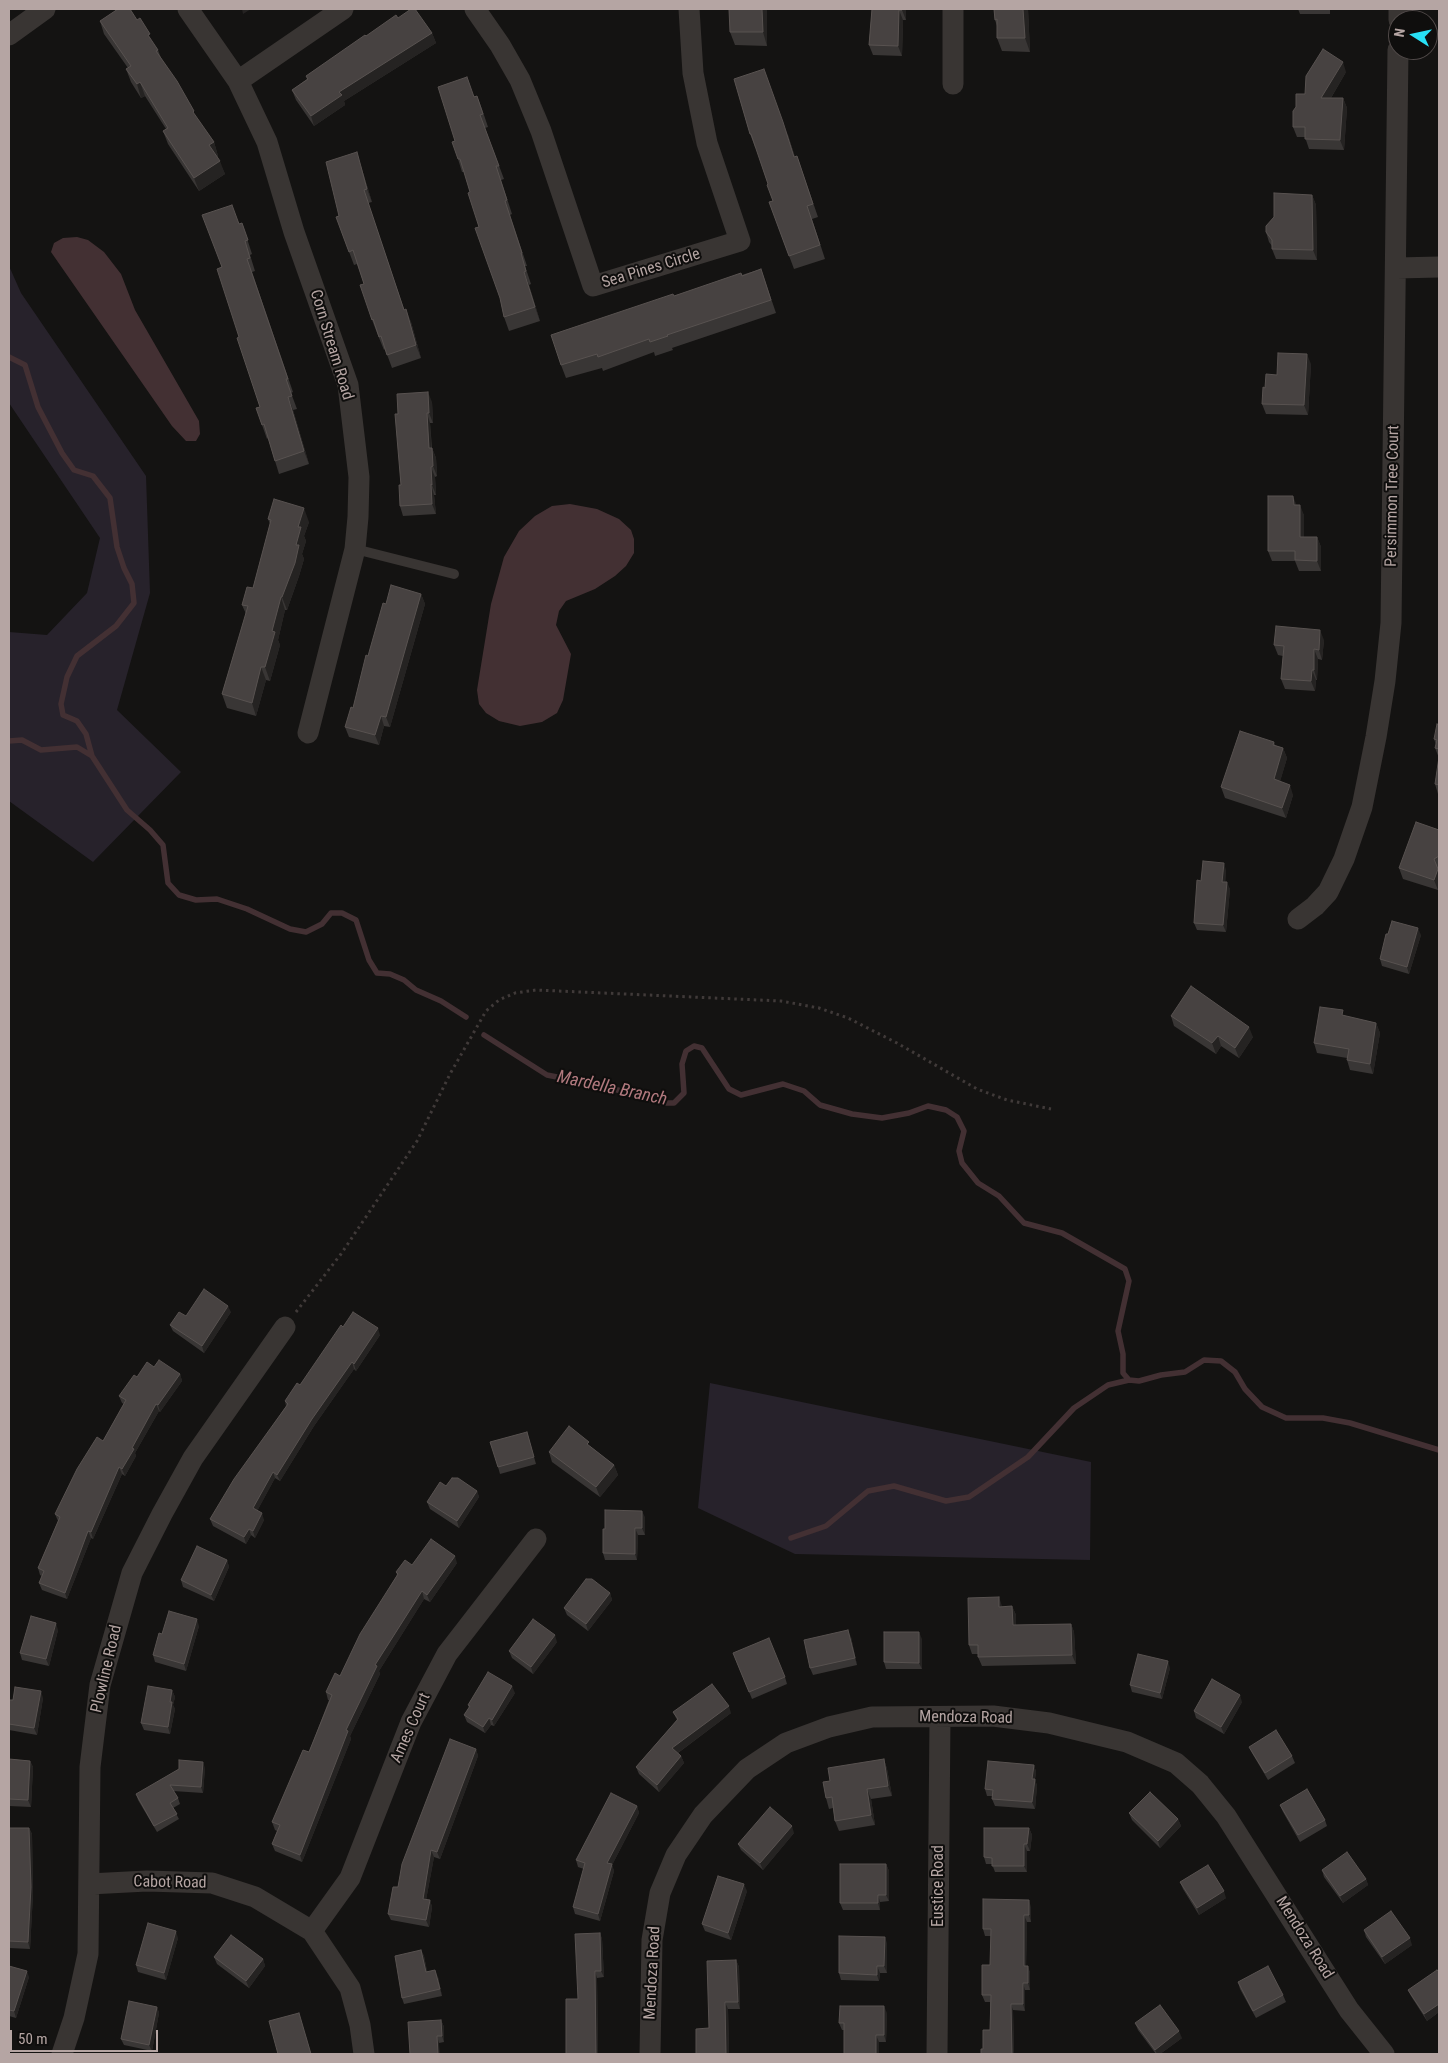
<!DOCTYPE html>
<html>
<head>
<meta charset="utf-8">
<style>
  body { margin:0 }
  #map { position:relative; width:1448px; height:2063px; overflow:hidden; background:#141312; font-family:"Roboto Condensed",sans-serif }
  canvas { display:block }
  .frame { position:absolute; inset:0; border:10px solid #b5a5a3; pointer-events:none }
  .north { position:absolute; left:1388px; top:10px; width:50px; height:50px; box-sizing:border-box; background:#0f0e0d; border:1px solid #514a49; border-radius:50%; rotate:280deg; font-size:14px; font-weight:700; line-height:20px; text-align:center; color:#b5a5a3 }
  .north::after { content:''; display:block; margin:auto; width:18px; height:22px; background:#28e0f5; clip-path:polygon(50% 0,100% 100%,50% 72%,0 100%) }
  .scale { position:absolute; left:10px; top:2030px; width:148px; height:22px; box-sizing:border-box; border:2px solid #b5a5a3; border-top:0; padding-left:6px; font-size:15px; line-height:18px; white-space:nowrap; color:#b5a5a3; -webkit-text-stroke:4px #0f0e0d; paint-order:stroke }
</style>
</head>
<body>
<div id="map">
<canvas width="1448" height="2063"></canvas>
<div class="frame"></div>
<div class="north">N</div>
<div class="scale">50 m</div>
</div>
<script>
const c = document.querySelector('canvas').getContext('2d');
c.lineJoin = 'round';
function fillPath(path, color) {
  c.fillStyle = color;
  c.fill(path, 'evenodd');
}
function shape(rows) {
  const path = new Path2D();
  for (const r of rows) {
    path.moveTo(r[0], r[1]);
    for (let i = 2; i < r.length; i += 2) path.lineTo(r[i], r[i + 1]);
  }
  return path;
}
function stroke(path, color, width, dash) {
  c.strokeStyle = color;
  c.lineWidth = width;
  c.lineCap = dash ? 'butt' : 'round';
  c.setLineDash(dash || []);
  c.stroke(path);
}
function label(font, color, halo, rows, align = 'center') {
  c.font = font + ' "Roboto Condensed",sans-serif';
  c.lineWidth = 4;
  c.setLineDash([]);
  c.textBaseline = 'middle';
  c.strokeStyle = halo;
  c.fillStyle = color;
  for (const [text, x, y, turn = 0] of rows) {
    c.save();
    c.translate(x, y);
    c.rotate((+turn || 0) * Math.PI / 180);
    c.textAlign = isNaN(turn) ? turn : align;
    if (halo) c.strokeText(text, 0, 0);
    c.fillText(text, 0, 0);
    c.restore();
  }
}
fillPath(shape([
  [9,266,21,293,146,476,150,593,117,710,181,772,93,862,9,801,9,632,47,635,87,593,100,538,9,403],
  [710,1383,1091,1462,1090,1560,795,1554,698,1508]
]), '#27222b');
fillPath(shape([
  [77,237,88,240,104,252,121,274,135,310,199,421,200,434,196,441,186,441,172,426,51,252,54,243,63,238],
  [570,504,597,509,619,519,631,530,634,539,634,553,626,566,615,576,595,589,566,601,559,611,556,625,571,654,563,700,557,713,542,722,520,726,499,721,486,713,479,704,477,690,491,604,504,557,519,531,535,516,552,506]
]), '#433033');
stroke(shape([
  [9,357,25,365,38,407,62,453,74,470,93,476,110,498,117,547,124,568,132,584,134,603,116,626,77,656,67,677,61,704,63,715,77,721,86,734,92,756],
  [9,741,22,740,41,750,77,747,92,756,127,810,150,830,163,845,168,883,179,895,196,900,217,899,247,909,290,929,306,932,322,924,331,913,342,913,356,920,369,960,377,973,390,974,404,980,416,990,441,1001,466,1017],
  [484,1035,547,1075,607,1087,663,1103,674,1103,684,1093,682,1064,686,1051,694,1046,702,1048,729,1089,741,1095,783,1084,804,1091,820,1105,852,1114,882,1118,909,1113,928,1106,946,1110,957,1117,964,1131,959,1151,962,1163,978,1183,999,1196,1024,1223,1062,1233,1125,1269,1129,1281,1118,1331,1123,1354,1123,1373,1129,1380,1139,1381,1161,1375,1185,1372,1204,1360,1221,1361,1235,1372,1245,1389,1262,1407,1286,1418,1323,1418,1350,1423,1439,1450],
  [791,1538,826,1526,868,1491,894,1486,946,1501,969,1497,1028,1457,1074,1408,1108,1385,1129,1380]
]), '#433033', 5.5);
stroke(shape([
  [296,1312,341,1254,417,1141,450,1074,486,1011,499,1000,515,993,536,990,781,1001,819,1008,848,1018,897,1043,977,1089,1007,1100,1051,1109]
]), '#403a39', 3, [2.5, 4]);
stroke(shape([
  [355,549,454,574]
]), '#393533', 10);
stroke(shape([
  [188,9,238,81,267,142,294,232,348,385,359,477,358,517,355,549,308,733],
  [475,9,500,45,520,80,541,131,593,286,740,241,707,143,693,73,689,9],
  [1399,20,1399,9],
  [9,35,45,9],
  [238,81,343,9],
  [953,84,953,9],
  [1397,268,1439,267],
  [1298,919,1315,906,1328,892,1344,859,1362,807,1376,737,1385,681,1391,623,1398,50],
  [89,1884,147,1881,212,1883,255,1897,312,1931,350,1988,360,2025,364,2054],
  [312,1931,350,1878,411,1722,447,1654,536,1539],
  [62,2054,74,2018,88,1954,90,1767,100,1685,132,1573,162,1514,193,1458,285,1327],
  [650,2054,652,1940,660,1893,676,1855,703,1815,747,1769,786,1743,829,1727,872,1717,993,1716,1049,1723,1127,1742,1176,1763,1200,1784,1226,1816,1349,2010,1384,2054],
  [937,2054,940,1718]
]), '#393533', 21);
fillPath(shape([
  [767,9,767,46,735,45,730,32],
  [872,9,906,9,906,20,903,20,902,56,873,55,869,45],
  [994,9,1028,9,1030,52,1002,51,997,38,997,26,995,20],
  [1298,9,1330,9,1330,14,1300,14],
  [398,18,432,33,436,43,344,101,345,105,314,126,296,100,292,90,307,79,306,76,366,36],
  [100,21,153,43,158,50,161,58,197,119,214,142,218,156,217,157,225,174,199,191,168,144,163,131,166,129,145,96,141,98,131,82,126,69,128,68,104,34],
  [1346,72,1331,98,1343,98,1347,108,1344,150,1309,149,1305,137,1297,137,1293,127,1296,107,1305,94],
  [734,79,788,135,795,157,797,156,818,217,812,219,825,259,794,269,769,202,773,201,768,184,756,147,755,147,750,134],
  [474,96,477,96,482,109,488,127,485,128,504,179,501,180,512,214,510,215,527,266,525,266,531,284,529,285,540,321,509,331,504,317,500,298,479,227,470,192,464,172,462,172,458,159,455,141],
  [361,166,372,202,368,203,404,309,411,322,421,358,392,368,385,349,384,350,377,333,372,320,364,284,357,264,354,265,336,217,339,216],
  [1312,195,1316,205,1317,260,1276,259,1272,249,1272,246,1269,242,1266,232],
  [242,223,252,254,250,255,255,271,252,272,293,392,291,393,297,409,293,410,309,464,279,474,268,438,267,439,256,408,260,407,239,337,221,267,239,224],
  [761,269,776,313,672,348,673,350,655,356,654,352,603,371,602,368,566,378,561,365,674,296],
  [1311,364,1308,415,1266,414,1262,404,1265,388,1277,375],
  [432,402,433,423,430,423,432,448,436,458,437,476,435,477,436,495,434,495,436,514,403,516,400,506,401,485,398,414],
  [1297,505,1304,515,1304,537,1317,537,1321,547,1321,571,1299,571,1295,561,1272,561,1268,551],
  [268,519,309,522,304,536,306,541,302,554,304,559,299,576,287,610,285,610,278,640,280,645,270,681,266,680,256,716,227,708,222,694,246,614,242,605,253,588,270,524],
  [421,594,425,604,390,727,384,726,379,745,349,737,345,727,353,708,368,656,386,604],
  [1324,640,1322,660,1318,659,1317,680,1316,680,1315,691,1285,689,1281,679,1283,656,1278,655,1274,645],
  [1439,725,1439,794,1438,794,1435,784,1439,758,1435,748,1436,745,1434,739],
  [1274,742,1275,745,1283,748,1287,758,1280,781,1293,795,1286,818,1225,798,1221,787],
  [1439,830,1439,868,1438,869,1439,873,1439,885,1438,890,1403,879,1399,868],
  [1226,870,1225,882,1230,889,1226,932,1197,930,1194,923,1201,881],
  [1388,934,1421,935,1409,974,1382,966,1380,959],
  [1171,1016,1253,1037,1239,1058,1221,1046,1216,1054,1174,1026],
  [1345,1016,1376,1023,1380,1033,1373,1074,1350,1070,1347,1060,1347,1058,1317,1053,1314,1043],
  [231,1312,204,1353,173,1331,170,1325],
  [343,1327,380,1335,356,1371,354,1369,314,1426,280,1481,275,1478,257,1511,264,1520,255,1538,251,1535,246,1544,213,1526,210,1519,286,1406,285,1401,300,1385],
  [154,1367,180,1374,182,1381,160,1412,159,1411,135,1453,136,1456,125,1476,122,1474,93,1539,91,1538,67,1599,42,1590,39,1583,42,1576,40,1575,38,1568,58,1521,55,1514,103,1441,124,1404,122,1403,119,1396,137,1377],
  [527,1432,536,1464,500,1474,498,1467],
  [590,1446,614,1465,618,1475,600,1497,552,1462,549,1452],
  [446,1486,477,1491,479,1497,459,1528,430,1509,427,1502],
  [645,1517,645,1535,638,1535,637,1560,605,1560,603,1553,605,1529],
  [227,1560,229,1567,214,1601,183,1587,181,1580],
  [457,1563,430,1602,424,1599,379,1671,380,1674,350,1736,351,1739,302,1862,275,1851,272,1844,277,1831,275,1830,272,1822,309,1752,329,1700,328,1700,326,1692,340,1676,397,1575,396,1572,412,1565],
  [610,1593,612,1600,588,1631,567,1615,564,1608],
  [1012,1606,1016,1615,1016,1625,1071,1624,1074,1632,1076,1664,982,1666,978,1657,978,1654,972,1654,969,1645,1002,1607],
  [199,1626,186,1671,155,1662,153,1655,162,1634],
  [58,1630,49,1666,22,1660,20,1653],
  [851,1637,857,1665,813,1675,810,1668],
  [922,1639,922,1669,886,1669,884,1662],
  [557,1642,533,1674,512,1658,509,1651],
  [733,1653,785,1677,787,1684,752,1699],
  [1170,1668,1162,1699,1132,1692,1130,1685],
  [172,1690,175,1697,173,1705,175,1709,170,1734,144,1730,141,1723],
  [515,1693,494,1726,491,1725,485,1733,467,1722,464,1715,469,1708,468,1705],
  [43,1698,37,1735,9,1730,9,1700,13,1700],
  [1242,1702,1224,1734,1196,1718,1194,1711],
  [673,1712,731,1713,678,1753,681,1756,684,1763,659,1792,639,1774,636,1767,677,1720],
  [1249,1747,1292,1756,1295,1763,1268,1780,1252,1753],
  [476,1749,478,1756,440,1859,434,1857,426,1900,430,1900,432,1907,429,1927,391,1920,388,1914,398,1887],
  [9,1759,30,1761,33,1767,31,1807,9,1806],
  [884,1759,887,1769,892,1796,871,1799,875,1825,839,1831,835,1821,833,1808,829,1809,826,1798,830,1781],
  [1034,1765,1036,1772,1035,1779,1037,1786,1035,1809,995,1806,992,1799,993,1796,987,1796,985,1789],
  [205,1768,203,1793,173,1791,178,1798,180,1804,173,1808,179,1819,157,1832,138,1800,136,1794],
  [1280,1805,1325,1820,1327,1826,1300,1842,1283,1812],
  [637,1806,639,1813,612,1865,614,1871,600,1921,575,1914,573,1907,584,1869,578,1867,576,1860],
  [1129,1813,1178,1819,1181,1826,1160,1848,1132,1820],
  [9,1828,29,1828,32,1834,33,1894,30,1949,9,1948],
  [1029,1828,1032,1835,1030,1851,1027,1851,1027,1872,995,1872,992,1864,986,1864,984,1857],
  [794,1833,763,1870,741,1850,738,1844],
  [886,1864,889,1871,889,1901,880,1902,880,1910,843,1910,840,1903],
  [1322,1870,1366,1879,1368,1885,1343,1903,1324,1877],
  [1180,1882,1226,1898,1199,1915,1183,1889],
  [747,1891,731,1940,705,1931,702,1924],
  [1031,1907,1031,1922,1027,1922,1026,1966,1030,1972,1030,1990,1025,1990,1025,2011,1013,2010,1014,2054,981,2054,983,2049,990,2030,990,2002,985,2002,982,1995,990,1965,991,1936,985,1936,983,1929],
  [1364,1930,1412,1945,1385,1964,1366,1937],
  [600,1933,602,1939,604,1977,597,1978,598,2054,566,2054,578,1999],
  [178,1938,166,1980,138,1972,136,1965],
  [887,1943,887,1973,880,1973,879,1981,841,1980,839,1973],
  [421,1950,424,1956,427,1972,438,1977,442,1996,404,2004,402,1998],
  [214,1957,263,1959,265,1966,249,1988,217,1964],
  [736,1960,739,1967,740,2009,728,2009,729,2054,696,2054,709,2028],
  [9,1966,29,1977,16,2018,9,2016],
  [1439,1972,1439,2012,1427,2021,1411,1996,1408,1990],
  [1238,1982,1283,1995,1286,2002,1256,2018,1240,1989],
  [157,2007,159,2013,152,2051,124,2045,121,2039],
  [887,2013,886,2042,879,2042,879,2054,844,2054,844,2030,842,2030,839,2023],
  [441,2020,444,2027,444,2042,439,2043,410,2054],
  [1135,2023,1182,2038,1160,2054,1156,2054,1138,2030]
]), '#393635');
fillPath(shape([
  [242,9,251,9,243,14],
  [762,9,767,9,767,46,763,32],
  [902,9,906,9,906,20,902,10],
  [1023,9,1028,9,1030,52,1025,38],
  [899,10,903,20,902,56,898,46],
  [432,33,436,43,344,101,345,105,314,126,311,116,339,92],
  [1343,62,1346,72,1325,108,1321,98],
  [140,82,145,96,141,98,137,84],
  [1343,98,1347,108,1344,150,1340,140],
  [783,122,788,135,799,170,794,157],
  [214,142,218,156,214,158,209,145],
  [357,152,361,166,372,202,367,189],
  [220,161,225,174,199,191,194,178],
  [1312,195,1316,205,1317,260,1313,250],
  [524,272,529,285,540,321,535,307],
  [406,309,411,322,421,358,416,345],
  [1307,354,1311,364,1308,415,1304,405],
  [428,392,432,402,433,423,429,413],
  [288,397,293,410,309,464,304,451],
  [427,413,430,423,432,458,429,448],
  [432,448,436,458,437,476,433,466],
  [431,467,435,477,436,495,432,485],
  [431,484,434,495,436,514,432,504],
  [1293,496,1297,506,1294,505],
  [1300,505,1304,515,1304,547,1300,537],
  [304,508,309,522,304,536,306,541,302,554,304,559,299,576,287,610,282,597,296,545,298,527],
  [1317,537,1321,547,1321,571,1317,561],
  [421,594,425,604,390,727,386,717],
  [281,597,285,610,278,640,280,645,270,681,265,667,272,631],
  [1320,630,1324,640,1322,660,1319,650],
  [1314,649,1318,659,1317,680,1314,670],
  [261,667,266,680,256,716,252,703],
  [1312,670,1316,680,1315,691,1311,681],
  [381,716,384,726,379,745,375,735],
  [1283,748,1287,758,1278,789,1274,779],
  [1290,785,1293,795,1286,818,1282,808],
  [1224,863,1226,870,1225,889,1222,882],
  [1438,869,1439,873,1439,885,1438,890,1434,880],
  [1227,882,1230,889,1226,932,1223,925],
  [1418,928,1421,935,1409,974,1407,967],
  [1376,1023,1380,1033,1373,1074,1370,1064],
  [1249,1027,1253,1037,1239,1058,1235,1048],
  [1218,1036,1221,1046,1216,1054,1212,1043],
  [228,1306,231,1312,204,1353,202,1346],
  [378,1328,380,1335,356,1371,354,1364],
  [352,1362,354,1369,314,1426,280,1481,277,1475,312,1419],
  [180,1374,182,1381,160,1412,158,1405],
  [156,1404,159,1411,135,1453,136,1456,125,1476,122,1469,132,1448],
  [614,1465,618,1475,600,1497,596,1487],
  [119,1467,122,1474,93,1539,91,1532],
  [273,1472,275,1478,255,1515,253,1508],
  [477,1491,479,1497,459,1528,457,1521],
  [642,1511,645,1517,645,1535,642,1528],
  [262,1513,264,1520,255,1538,253,1531],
  [635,1528,638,1535,637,1560,635,1554],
  [249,1529,251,1535,246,1544,244,1537],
  [88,1531,91,1538,67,1599,65,1593],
  [455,1556,457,1563,430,1602,427,1595],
  [227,1560,229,1567,214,1601,211,1595],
  [422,1591,424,1599,379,1671,380,1674,350,1736,351,1739,302,1862,300,1855,346,1730,375,1665],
  [610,1593,612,1600,588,1631,586,1624],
  [999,1597,1002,1606,1002,1616,999,1607],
  [1012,1606,1016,1615,1016,1634,1013,1625],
  [197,1619,199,1626,186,1671,184,1664],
  [56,1623,58,1630,49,1666,46,1659],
  [1071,1624,1074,1632,1076,1664,1072,1655],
  [848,1630,851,1637,857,1665,855,1658],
  [919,1632,922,1639,922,1669,919,1663],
  [555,1635,557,1642,533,1674,531,1667],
  [1168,1661,1170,1668,1162,1699,1160,1693],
  [512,1686,515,1693,494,1726,492,1720],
  [172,1690,175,1697,173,1705,175,1709,170,1734,168,1727,170,1702],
  [41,1691,43,1698,37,1735,34,1728],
  [1240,1695,1242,1702,1224,1734,1221,1727],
  [729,1706,731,1713,675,1755,672,1748],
  [489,1718,491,1725,485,1733,483,1727],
  [476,1749,478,1756,440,1859,437,1852],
  [681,1756,684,1763,659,1792,657,1785],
  [884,1759,887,1769,892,1796,888,1786],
  [30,1761,33,1767,31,1807,28,1800],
  [203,1762,205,1768,203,1793,201,1787],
  [1034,1765,1036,1772,1035,1779,1037,1786,1035,1809,1032,1802,1032,1779],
  [867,1789,871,1799,875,1825,871,1815],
  [637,1806,639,1813,612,1865,614,1871,600,1921,598,1914,607,1863],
  [1178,1819,1181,1826,1160,1848,1158,1841],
  [792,1826,794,1833,763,1870,760,1863],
  [29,1828,32,1834,33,1894,30,1949,28,1942],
  [1029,1828,1032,1835,1030,1851,1027,1844],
  [1024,1844,1027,1851,1027,1872,1024,1866],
  [431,1850,434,1857,425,1906,423,1899],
  [886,1864,889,1871,889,1901,886,1895],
  [1366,1879,1368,1885,1343,1903,1340,1896],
  [744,1884,747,1891,731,1940,728,1933],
  [1224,1891,1226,1898,1199,1915,1197,1908],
  [878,1895,880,1902,880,1910,878,1903],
  [430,1900,432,1907,429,1927,426,1920],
  [1029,1900,1031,1907,1031,1922,1029,1915],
  [1024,1915,1027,1922,1026,1972,1024,1966],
  [176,1931,178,1938,166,1980,164,1973],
  [600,1933,602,1939,604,1977,601,1971],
  [885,1937,887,1943,887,1973,884,1966],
  [1410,1938,1412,1945,1385,1964,1382,1957],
  [421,1950,424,1956,429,1979,426,1972],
  [263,1959,265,1966,249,1988,246,1981],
  [736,1960,739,1967,740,2009,738,2002],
  [877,1966,880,1973,879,1981,877,1975],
  [1028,1966,1030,1972,1030,1990,1028,1983],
  [435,1970,438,1977,442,1996,440,1989],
  [27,1971,29,1977,16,2018,14,2011],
  [595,1971,597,1978,598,2054,596,2054],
  [1023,1983,1025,1990,1025,2011,1023,2004],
  [725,2002,728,2009,729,2054,726,2054],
  [1011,2004,1013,2010,1014,2054,1012,2054],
  [1439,2004,1439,2012,1427,2021,1424,2014],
  [884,2006,887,2013,886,2042,884,2035],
  [157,2007,159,2013,152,2051,149,2045],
  [441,2020,444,2027,444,2042,442,2036],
  [1179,2031,1182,2038,1160,2054,1157,2054,1155,2050],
  [876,2035,879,2042,879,2054,876,2054],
  [437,2036,439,2043,440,2054,438,2054]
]), '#252322');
const building = shape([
  [118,9,130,9,137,20,140,18,150,34,148,35,158,50,156,51,177,81,194,111,193,112,214,142,209,145,220,161,194,178,163,131,168,128,140,82,137,84,126,69,131,66,100,21,118,9],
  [411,9,415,9,432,33,339,92,342,95,311,116,292,90,308,79,306,76,365,35,366,36,396,15,398,18,411,9],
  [729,9,762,9,763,32,730,32,729,9],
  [872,9,902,9,902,10,899,10,898,46,869,45,872,9],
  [994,9,1023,9,1025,38,997,38,997,19,995,20,994,9],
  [1323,49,1343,62,1321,98,1343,98,1340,140,1305,139,1305,127,1293,127,1293,111,1296,107,1296,94,1305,94,1306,76,1323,49],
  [764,69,783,122,794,157,797,156,813,204,807,206,820,245,789,256,769,202,773,201,767,185,768,184,751,134,750,134,734,79,764,69],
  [467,77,474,97,477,96,483,114,480,115,499,166,496,166,507,200,505,201,522,253,521,253,526,271,524,272,535,307,504,317,500,298,475,228,479,227,468,193,470,192,460,159,458,159,452,142,455,141,438,87,467,77],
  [357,152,367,189,364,190,404,310,406,309,416,345,387,355,381,336,379,337,373,319,372,320,360,285,364,284,353,250,349,252,336,217,339,216,326,162,357,152],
  [1274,193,1312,195,1313,250,1272,249,1272,240,1266,232,1266,226,1274,217,1274,193],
  [232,205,239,224,242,223,248,240,245,241,250,258,247,259,288,379,286,379,292,396,288,397,304,451,275,461,264,424,262,425,256,408,260,407,237,338,239,337,217,269,222,267,202,215,232,205],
  [761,269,771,300,667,335,668,336,650,342,649,339,598,357,597,354,561,365,551,335,673,294,674,296,741,273,742,276,761,269],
  [1278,353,1307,354,1304,405,1262,404,1263,387,1265,388,1266,374,1277,375,1278,353],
  [428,392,429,413,427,413,429,448,432,448,433,466,431,467,432,485,431,484,432,504,400,506,399,485,401,485,395,414,398,414,397,394,428,392],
  [1268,496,1293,496,1294,505,1300,505,1300,537,1317,537,1317,561,1295,560,1295,551,1268,551,1268,496],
  [274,499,304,508,298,527,301,527,296,545,299,545,295,563,282,597,281,597,272,631,275,632,265,667,261,667,252,703,222,694,248,606,242,605,247,587,253,588,271,520,268,519,274,499],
  [391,585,421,594,386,717,381,716,375,735,345,727,351,707,353,708,366,655,368,656,383,603,386,604,391,585],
  [1276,626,1320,630,1319,650,1314,649,1314,670,1312,670,1311,681,1281,679,1284,646,1274,645,1276,626],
  [1437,724,1439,725,1439,749,1435,748,1437,740,1434,739,1437,724],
  [1240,731,1274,742,1273,745,1283,748,1274,779,1290,785,1282,808,1221,787,1240,731],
  [1439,757,1439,785,1435,784,1439,757],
  [1416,822,1439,830,1439,856,1434,859,1438,869,1434,880,1399,868,1416,822],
  [1203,861,1224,863,1222,882,1227,882,1223,925,1194,923,1197,880,1201,881,1203,861],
  [1392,921,1418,928,1407,967,1380,959,1386,934,1388,934,1392,921],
  [1191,986,1249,1027,1235,1048,1218,1036,1212,1043,1171,1016,1191,986],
  [1320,1007,1343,1010,1342,1015,1376,1023,1370,1064,1347,1060,1349,1049,1314,1043,1320,1007],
  [204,1289,228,1306,202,1346,170,1325,179,1312,186,1316,204,1289],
  [353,1312,378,1328,354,1364,352,1362,312,1419,277,1475,273,1472,253,1508,262,1513,253,1531,249,1529,244,1537,210,1519,234,1479,288,1404,285,1401,297,1383,300,1385,341,1325,343,1327,353,1312],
  [159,1360,180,1374,158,1405,156,1404,132,1448,134,1449,122,1469,119,1467,91,1532,88,1531,65,1593,39,1583,44,1571,38,1568,60,1517,55,1514,77,1469,97,1437,103,1441,126,1400,119,1396,134,1375,137,1377,147,1362,154,1367,159,1360],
  [569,1426,589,1442,587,1444,614,1465,596,1487,549,1452,569,1426],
  [527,1432,534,1457,498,1467,490,1442,527,1432],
  [452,1478,458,1478,477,1491,457,1521,427,1502,440,1482,446,1486,452,1478],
  [605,1510,642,1511,642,1528,635,1528,635,1554,603,1553,603,1529,605,1529,605,1510],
  [431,1539,455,1556,427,1595,422,1591,375,1665,377,1666,346,1730,348,1731,300,1855,272,1844,280,1825,272,1822,303,1750,309,1752,332,1695,326,1692,335,1673,340,1676,360,1634,398,1574,396,1572,405,1560,412,1565,431,1539],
  [197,1546,227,1560,211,1595,181,1580,197,1546],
  [586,1579,592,1579,610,1593,586,1624,564,1608,586,1579],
  [999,1597,999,1607,1012,1606,1013,1625,1071,1624,1072,1655,978,1657,978,1645,969,1645,968,1598,999,1597],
  [169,1611,197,1619,184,1664,153,1655,159,1633,162,1634,169,1611],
  [31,1616,56,1623,46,1659,20,1653,31,1616],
  [533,1619,555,1635,531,1667,509,1651,533,1619],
  [848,1630,855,1658,810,1668,804,1640,848,1630],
  [884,1632,919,1632,919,1663,884,1662,884,1632],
  [769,1638,785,1677,749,1692,733,1653,769,1638],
  [1138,1654,1168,1661,1160,1693,1130,1685,1138,1654],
  [488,1672,512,1686,492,1720,489,1718,483,1727,464,1715,470,1706,468,1705,488,1672],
  [1212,1679,1240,1695,1221,1727,1194,1711,1212,1679],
  [712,1684,729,1706,672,1748,681,1756,657,1785,636,1767,678,1719,673,1712,712,1684],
  [148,1686,172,1690,170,1702,172,1702,168,1727,141,1723,148,1686],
  [15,1687,41,1691,34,1728,9,1724,9,1700,13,1700,15,1687],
  [1276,1730,1292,1756,1265,1773,1249,1747,1276,1730],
  [450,1739,476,1749,437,1852,431,1850,423,1899,430,1900,426,1920,388,1914,393,1887,398,1887,402,1864,450,1739],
  [9,1759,30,1761,28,1800,9,1799,9,1759],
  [884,1759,888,1786,867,1789,871,1815,835,1821,832,1797,826,1798,823,1782,830,1781,828,1768,884,1759],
  [179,1760,203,1762,201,1787,170,1785,178,1798,170,1803,177,1814,154,1826,136,1794,179,1769,179,1760],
  [988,1761,1034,1765,1032,1779,1035,1779,1032,1802,992,1799,993,1790,985,1789,988,1761],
  [1307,1789,1325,1820,1298,1835,1280,1805,1307,1789],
  [1150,1792,1178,1819,1158,1841,1129,1813,1150,1792],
  [611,1793,637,1806,607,1863,612,1864,598,1914,573,1907,585,1863,576,1860,611,1793],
  [770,1807,792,1826,760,1863,738,1844,770,1807],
  [9,1828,29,1828,31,1887,28,1942,9,1941,9,1828],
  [984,1828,1029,1828,1027,1844,1024,1844,1024,1866,992,1866,992,1858,984,1857,984,1828],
  [1347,1852,1366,1879,1340,1896,1322,1870,1347,1852],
  [840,1864,886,1864,886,1895,878,1895,878,1903,840,1903,840,1864],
  [1208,1865,1224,1891,1197,1908,1180,1882,1208,1865],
  [718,1876,744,1884,728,1933,702,1924,718,1876],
  [983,1899,1029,1900,1029,1915,1024,1915,1024,1966,1028,1966,1028,1983,1023,1983,1023,2004,1011,2004,1012,2054,981,2054,981,2049,983,2049,983,2030,990,2030,991,1995,982,1995,982,1965,990,1965,991,1929,983,1929,983,1899],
  [1391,1911,1410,1938,1382,1957,1364,1930,1391,1911],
  [148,1923,176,1931,164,1973,136,1965,148,1923],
  [600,1933,601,1971,595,1971,596,2054,566,2054,566,1999,578,1999,575,1934,600,1933],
  [231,1935,263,1959,246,1981,214,1957,231,1935],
  [839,1936,885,1937,884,1966,877,1966,877,1975,839,1973,839,1936],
  [421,1950,426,1972,435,1970,440,1989,402,1998,395,1956,421,1950],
  [736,1960,738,2002,725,2002,726,2054,696,2054,696,2029,709,2028,707,1961,736,1960],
  [9,1966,27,1971,14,2011,9,2010,9,1966],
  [1268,1966,1283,1995,1253,2011,1238,1982,1268,1966],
  [1437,1970,1439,1972,1439,2004,1424,2014,1408,1990,1437,1970],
  [129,2001,157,2007,149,2045,121,2039,129,2001],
  [1160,2005,1179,2031,1155,2050,1135,2023,1160,2005],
  [840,2006,884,2006,884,2035,876,2035,876,2054,844,2054,844,2023,839,2023,840,2006],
  [299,2013,311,2054,278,2054,269,2021,299,2013],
  [441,2020,442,2036,437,2036,438,2054,410,2054,408,2022,441,2020]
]);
fillPath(building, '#474241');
stroke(building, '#585250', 1);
label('16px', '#b5a5a3', '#0f0e0d', [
  ["Sea Pines Circle",651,269,-17],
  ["Corn Stream Road",331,345,73],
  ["Persimmon Tree Court",1393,496,-89],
  ["Plowline Road",107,1669,-77],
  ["Mendoza Road",966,1718,1],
  ["Ames Court",411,1728,-66],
  ["Cabot Road",170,1883,1],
  ["Eustice Road",939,1886,-90],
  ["Mendoza Road",1304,1938,58],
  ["Mendoza Road",653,1973,-87]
]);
label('italic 18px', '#b1797e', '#0f0e0d', [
  ["Mardella Branch",612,1089,12]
]);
</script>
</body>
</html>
